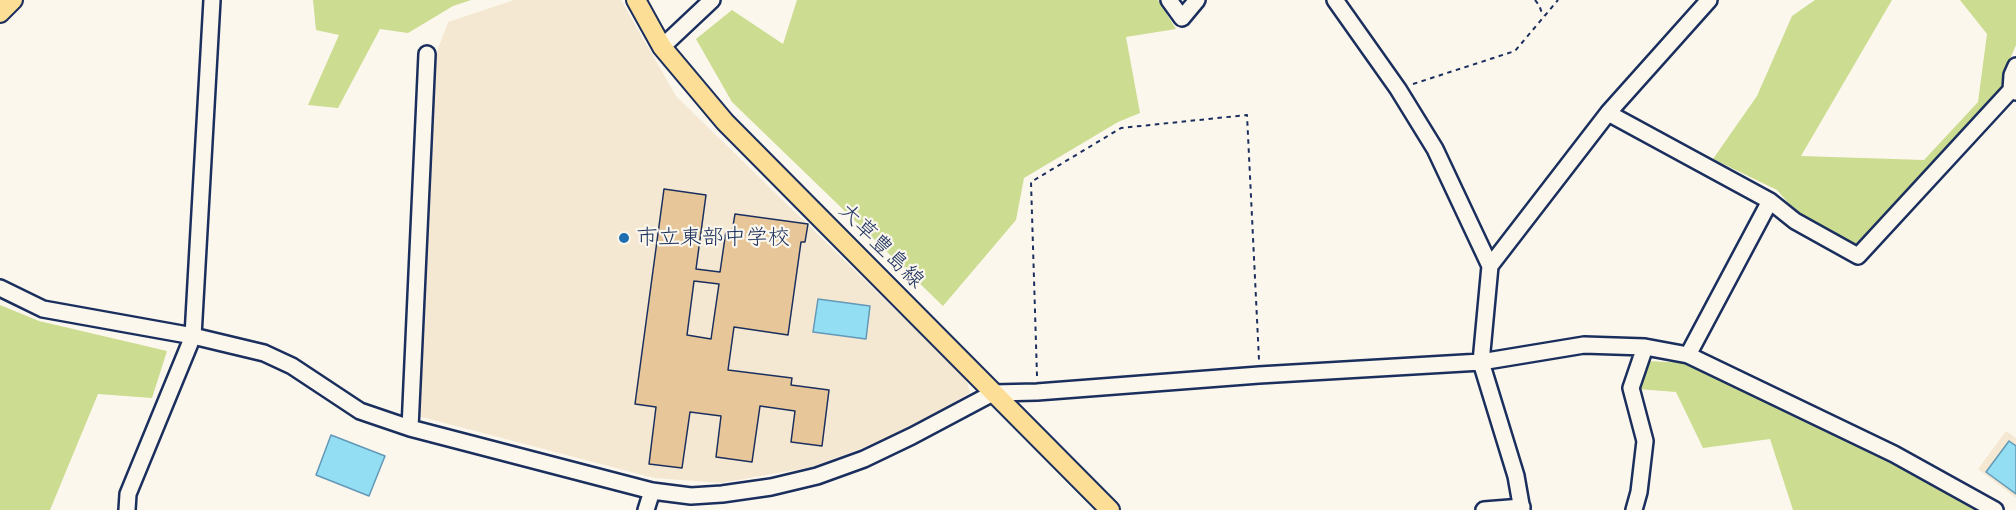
<!DOCTYPE html>
<html>
<head>
<meta charset="utf-8">
<style>
  body { margin:0 }
  canvas { display:block; background:#fbf7ec }
</style>
</head>
<body>
<canvas width="2016" height="510"></canvas>
<script>
const c = document.querySelector('canvas').getContext('2d');
c.lineJoin = 'round';
function fillPath(path, color) {
  c.fillStyle = color;
  c.fill(path, 'evenodd');
}
function shape(rows) {
  const path = new Path2D();
  for (const r of rows) {
    path.moveTo(r[0], r[1]);
    for (let i = 2; i < r.length; i += 2) path.lineTo(r[i], r[i + 1]);
  }
  return path;
}
function stroke(path, color, width, dash) {
  c.strokeStyle = color;
  c.lineWidth = width;
  c.lineCap = dash ? 'butt' : 'round';
  c.setLineDash(dash || []);
  c.stroke(path);
}
function label(font, color, halo, rows, align = 'center') {
  c.font = font + ' "Patrick Hand","Klee One",sans-serif';
  c.lineWidth = 4.5;
  c.setLineDash([]);
  c.textBaseline = 'middle';
  c.strokeStyle = halo;
  c.fillStyle = color;
  for (const [text, x, y, turn = 0] of rows) {
    c.save();
    c.translate(x, y);
    c.rotate((+turn || 0) * Math.PI / 180);
    c.textAlign = isNaN(turn) ? turn : align;
    if (halo) c.strokeText(text, 0, 0);
    c.fillText(text, 0, 0);
    c.restore();
  }
}
fillPath(shape([
  [514,0,621,0,676,96,966,379,970,393,904,432,812,467,721,483,654,478,418,416,436,54,448,22],
  [2006,431,2016,438,2016,498,1978,469]
]), '#f5e8d3');
fillPath(shape([
  [313,0,471,0,453,6,408,33,380,29,338,108,308,105,339,35,316,30],
  [797,0,1158,0,1176,29,1126,37,1140,113,1118,122,1024,178,1016,220,943,306,732,102,696,39,732,10,783,44],
  [1815,0,1892,0,1801,156,1924,160,1978,102,1987,34,1960,0,2016,0,2016,45,2003,75,2001,91,1857,246,1798,214,1777,190,1713,159,1757,96,1792,16],
  [0,305,39,321,167,351,152,398,98,394,50,510,0,510],
  [1647,361,1686,363,1894,465,1976,510,1793,510,1770,439,1703,448,1676,392,1638,389]
]), '#ccdc90');
const water = shape([
  [818,299,870,306,866,339,813,332,818,299],
  [331,435,385,456,369,496,316,475,331,435],
  [2009,441,2016,446,2016,494,1986,472,2009,441]
]);
fillPath(water, '#93def3');
stroke(water, '#6398b7', 1.5);
const building = shape([
  [664,189,706,195,696,269,720,272,726,231,732,232,735,214,808,224,805,242,801,242,788,335,734,327,728,370,792,378,791,385,829,390,822,446,791,442,795,411,760,406,752,462,716,457,721,416,690,412,682,468,649,464,656,407,635,404,664,189],
  [694,281,719,284,711,339,687,335,694,281]
]);
fillPath(building, '#e7c699');
stroke(building, '#1b2f5e', 1.5);
const minor = shape([
  [1169,0,1182,18,1197,0],
  [1335,0,1398,89,1435,149,1490,266,1481,362,1516,476,1522,510],
  [662,47,712,0],
  [2011,90,2012,75,2016,66],
  [1608,113,1770,201,1795,221,1858,256,2011,90,2016,92],
  [1490,266,1608,113,1709,0],
  [0,288,43,309,193,336,264,353,292,366,360,411,410,428,652,491,691,496,722,494,771,487,817,476,864,459,912,436,993,393,1037,392,1259,375,1481,362,1584,345,1645,347,1688,355,1894,454,1995,510],
  [1688,355,1770,201],
  [410,428,427,54],
  [127,510,128,494,193,336,212,0],
  [646,510,652,491],
  [1484,510,1522,507],
  [1634,510,1639,492,1645,441,1631,388,1645,347]
]);
const major = shape([
  [636,0,662,47,725,122,1110,510],
  [0,13,13,0]
]);
stroke(minor, '#1b2f5e', 20);
stroke(major, '#1b2f5e', 22);
stroke(shape([
  [1535,0,1539,5,1543,16],
  [1413,84,1515,51,1558,0],
  [1037,376,1031,182,1121,128,1247,115,1259,360]
]), '#1b2f5e', 2, [4.5, 4.5]);
stroke(minor, '#fbf7ec', 15);
stroke(major, '#fdde96', 18);
for (const [x, y, r, color] of [
  [624,238,6,"#1f6fb2"]
]) {
  const dot = new Path2D();
  dot.arc(x, y, r, 0, 2 * Math.PI);
  c.fillStyle = color;
  c.fill(dot);
  stroke(dot, '#fbf7ec', 2);
}
label('22px', '#1b2f5e', '#fbf7ec', [
  ["市立東部中学校",636,238]
], 'left');
label('22px', '#1b2f5e', '#fbf7ec', [
  ["大草豊島線",881,246,45]
]);
</script>
</body>
</html>
